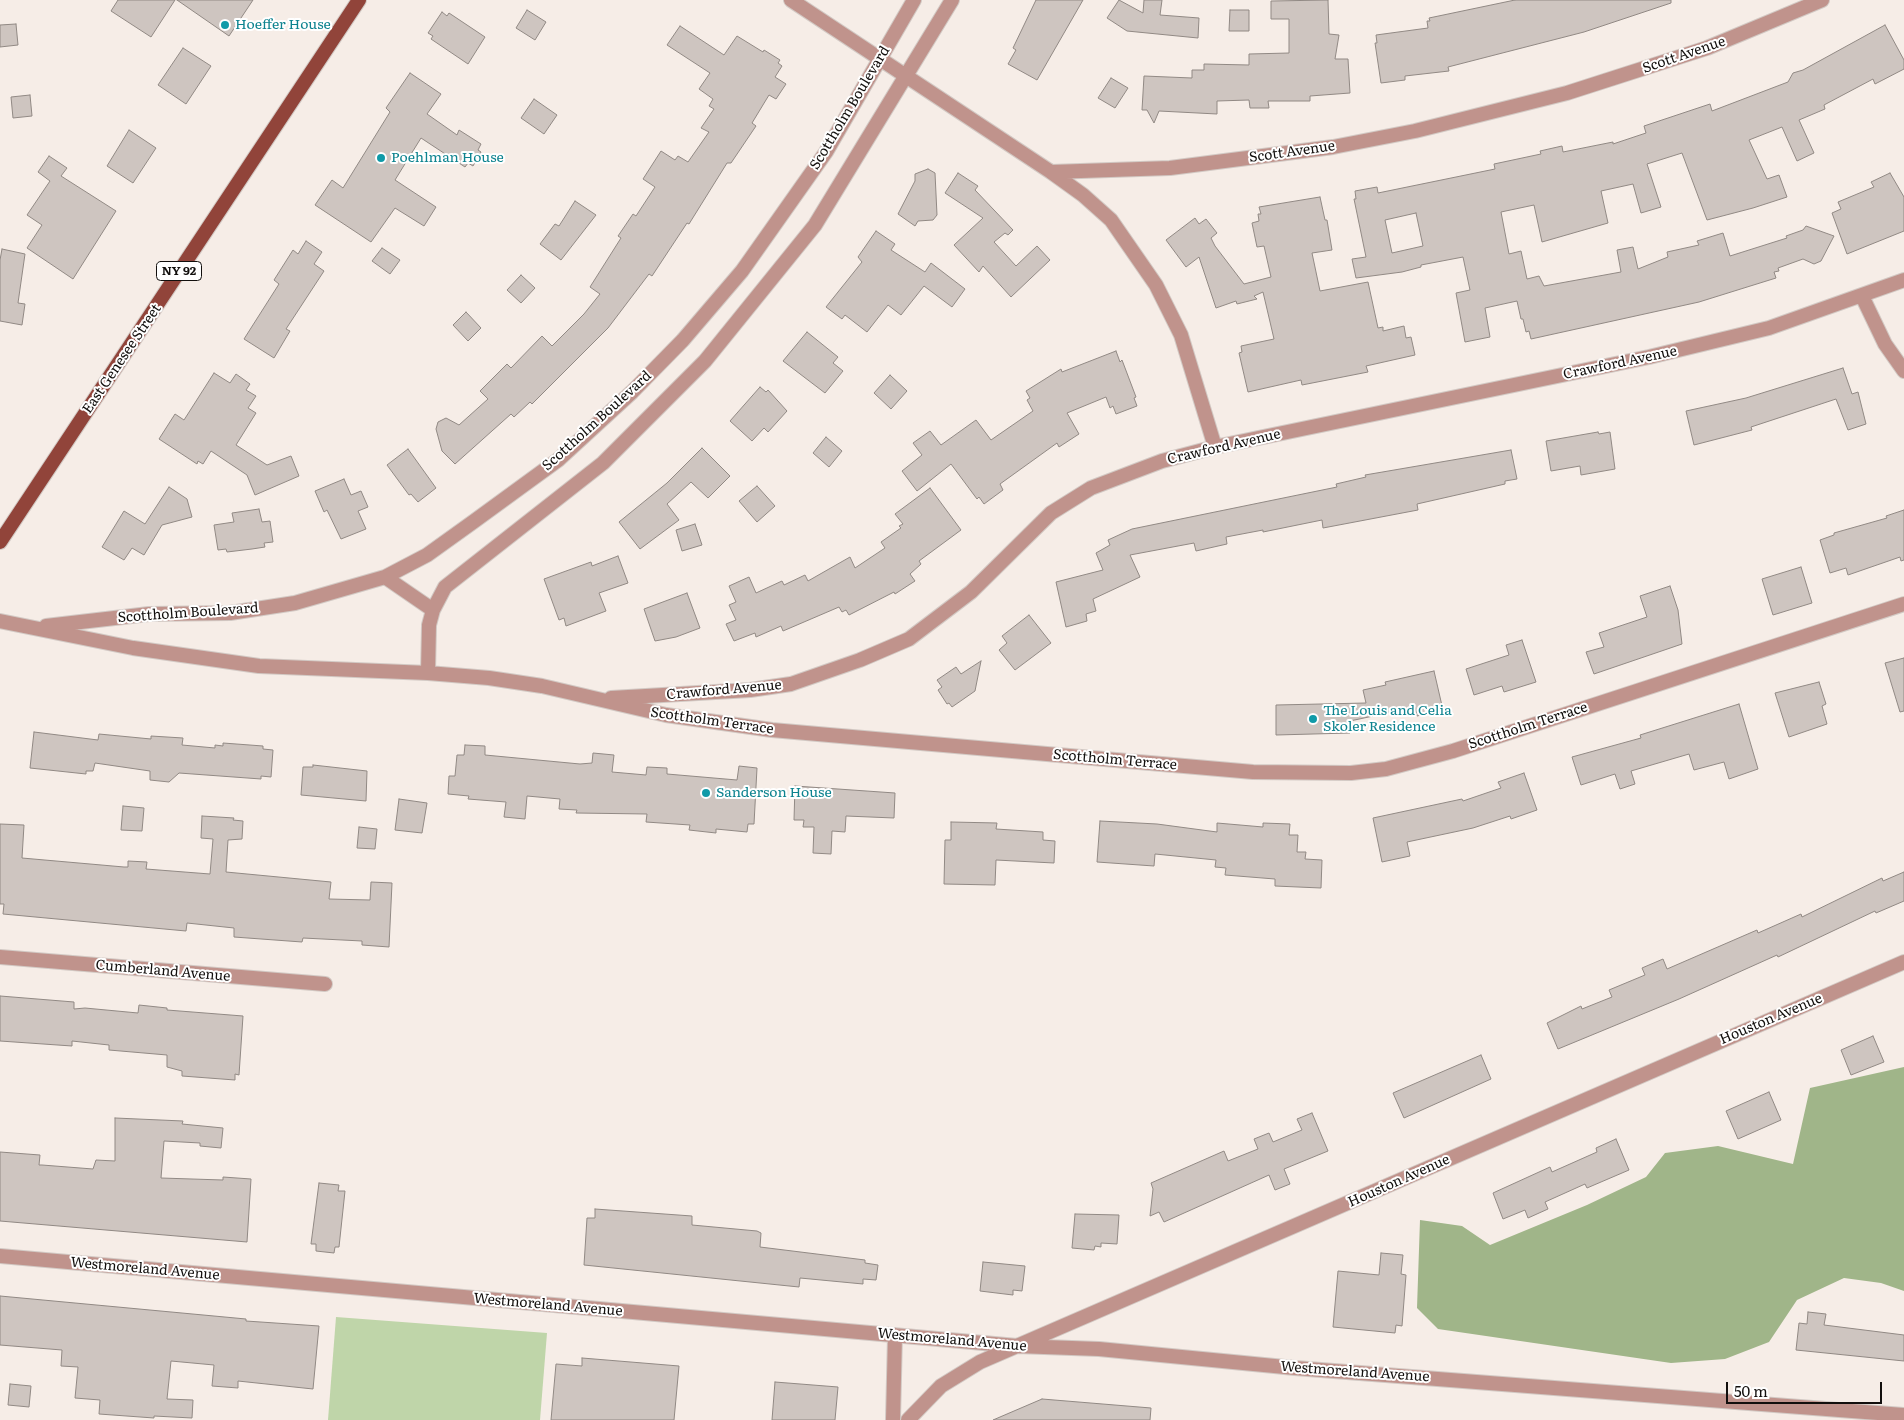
<!DOCTYPE html>
<html>
<head>
<meta charset="utf-8">
<style>
  body { margin:0 }
  #map { position:relative; width:1904px; height:1420px; overflow:hidden; background:#f6ede7; font-family:Literata,serif }
  canvas { display:block }
  .scale { position:absolute; left:1726px; top:1382px; width:156px; height:22px; box-sizing:border-box; border:2px solid #120f0d; border-top:0; padding-left:6px; font-size:15px; line-height:18px; white-space:nowrap; color:#120f0d; -webkit-text-stroke:4px #fff; paint-order:stroke }
</style>
</head>
<body>
<div id="map">
<canvas width="1904" height="1420"></canvas>
<div class="scale">50 m</div>
</div>
<script>
const c = document.querySelector('canvas').getContext('2d');
c.lineJoin = 'round';
function fillPath(path, color) {
  c.fillStyle = color;
  c.fill(path, 'evenodd');
}
function shape(rows) {
  const path = new Path2D();
  for (const r of rows) {
    path.moveTo(r[0], r[1]);
    for (let i = 2; i < r.length; i += 2) path.lineTo(r[i], r[i + 1]);
  }
  return path;
}
function stroke(path, color, width, dash) {
  c.strokeStyle = color;
  c.lineWidth = width;
  c.lineCap = dash ? 'butt' : 'round';
  c.setLineDash(dash || []);
  c.stroke(path);
}
function label(font, color, halo, rows, align = 'center') {
  c.font = font + ' Literata,serif';
  c.lineWidth = 4;
  c.setLineDash([]);
  c.textBaseline = 'middle';
  c.strokeStyle = halo;
  c.fillStyle = color;
  for (const [text, x, y, turn = 0] of rows) {
    c.save();
    c.translate(x, y);
    c.rotate((+turn || 0) * Math.PI / 180);
    c.textAlign = isNaN(turn) ? turn : align;
    if (halo) c.strokeText(text, 0, 0);
    c.fillText(text, 0, 0);
    c.restore();
  }
}
fillPath(shape([
  [336,1317,547,1333,540,1420,328,1420]
]), '#bfd5a9');
fillPath(shape([
  [1904,1067,1904,1291,1881,1283,1844,1278,1797,1300,1769,1342,1725,1359,1671,1363,1438,1329,1417,1308,1420,1220,1462,1226,1490,1245,1587,1205,1646,1177,1665,1153,1718,1146,1793,1164,1810,1088]
]), '#a0b589');
const building = shape([
  [118,0,175,0,151,37,111,11,118,0],
  [177,0,253,0,229,36,177,0],
  [1036,0,1083,0,1037,80,1008,64,1016,50,1013,48,1036,0],
  [1119,0,1143,13,1144,0,1162,0,1160,15,1199,18,1198,38,1127,31,1107,18,1119,0],
  [1328,0,1329,34,1339,35,1335,59,1348,59,1350,93,1310,96,1310,101,1268,101,1269,108,1250,108,1249,100,1217,101,1217,114,1159,111,1154,123,1147,110,1142,110,1144,76,1192,78,1192,70,1204,70,1204,64,1249,65,1249,54,1289,53,1289,19,1271,19,1271,1,1328,0],
  [1515,0,1671,0,1671,3,1584,32,1448,67,1449,71,1405,76,1405,80,1381,83,1375,43,1377,43,1376,35,1428,28,1427,21,1430,21,1429,18,1515,0],
  [527,10,546,22,535,40,516,28,527,10],
  [1230,10,1249,10,1249,31,1229,31,1230,10],
  [442,12,447,16,449,13,485,37,468,64,431,39,433,36,428,33,442,12],
  [16,24,18,45,0,47,0,25,16,24],
  [1885,25,1904,60,1904,69,1875,84,1873,79,1824,105,1825,109,1799,120,1814,153,1797,161,1782,127,1749,140,1767,179,1779,175,1787,197,1753,208,1707,220,1682,153,1647,164,1661,207,1641,213,1633,184,1601,191,1608,223,1542,242,1534,205,1501,212,1509,254,1521,251,1527,279,1539,276,1544,286,1621,272,1617,250,1633,247,1638,269,1668,257,1667,252,1699,245,1697,241,1723,233,1730,256,1787,238,1786,236,1803,230,1806,226,1834,236,1821,261,1814,264,1803,259,1778,268,1779,271,1774,272,1776,278,1699,302,1531,339,1529,331,1526,332,1523,319,1521,319,1517,301,1485,308,1490,337,1465,342,1456,293,1470,290,1463,257,1421,265,1421,267,1402,272,1356,278,1352,259,1366,257,1354,199,1356,199,1355,191,1377,187,1378,193,1495,169,1494,164,1541,154,1540,151,1562,146,1563,152,1613,142,1613,144,1646,133,1644,126,1710,104,1712,111,1788,82,1793,73,1803,70,1885,25],
  [1416,213,1423,246,1392,253,1385,220,1416,213],
  [680,26,724,55,737,36,763,52,764,50,780,60,778,63,782,66,775,77,786,84,776,99,769,95,752,123,756,126,731,163,727,163,689,224,687,223,652,276,649,274,608,328,532,404,530,402,514,417,511,414,455,464,442,451,436,429,438,422,446,418,459,425,488,399,480,391,507,364,511,368,542,336,552,346,584,314,600,294,590,287,621,238,618,236,633,214,636,216,655,187,643,179,661,151,675,160,678,156,688,162,709,132,701,128,714,109,709,106,713,99,699,89,710,73,667,45,680,26],
  [183,48,211,66,186,104,158,85,183,48],
  [410,73,441,94,427,114,457,135,459,130,481,144,478,150,481,152,473,166,468,163,465,167,421,138,395,180,436,207,424,226,395,208,371,242,315,205,332,180,343,188,390,112,386,108,410,73],
  [1111,78,1128,88,1115,108,1098,98,1111,78],
  [30,95,32,116,13,118,11,97,30,95],
  [534,99,557,115,544,134,521,118,534,99],
  [129,130,156,148,133,183,107,166,129,130],
  [49,156,67,168,61,176,116,211,73,279,27,248,42,225,27,215,50,181,38,172,49,156],
  [928,169,935,173,937,215,933,220,918,221,915,226,898,214,915,181,915,174,928,169],
  [958,173,978,186,975,190,1013,230,1008,235,1005,233,994,242,1016,266,1037,246,1050,260,1011,297,983,266,979,272,954,245,983,218,945,193,958,173],
  [1890,173,1904,197,1904,231,1847,254,1832,213,1841,209,1838,202,1874,187,1871,182,1890,173],
  [1320,197,1325,220,1327,220,1332,250,1312,253,1320,291,1368,282,1378,328,1383,327,1383,331,1404,326,1406,338,1411,337,1415,355,1366,366,1368,372,1302,385,1301,380,1248,392,1239,353,1242,352,1241,346,1274,339,1263,292,1254,296,1257,299,1237,304,1236,301,1216,308,1199,257,1186,267,1166,240,1195,218,1199,224,1206,219,1217,233,1211,238,1215,246,1244,284,1271,277,1264,246,1257,247,1252,223,1259,221,1258,214,1261,214,1259,207,1320,197],
  [575,201,596,215,561,260,540,244,555,224,559,226,575,201],
  [876,231,895,244,891,250,925,272,931,263,965,289,952,307,924,286,901,315,888,305,867,332,845,315,842,319,826,307,862,262,858,257,876,231],
  [306,241,322,252,314,264,324,271,286,329,290,331,274,358,244,339,279,284,274,280,293,250,298,254,306,241],
  [382,248,400,260,390,274,372,261,382,248],
  [2,249,25,254,18,303,25,304,22,325,0,321,0,260,2,249],
  [521,275,535,288,521,303,507,290,521,275],
  [466,312,481,328,468,341,453,325,466,312],
  [807,332,838,357,833,363,843,371,825,393,783,361,807,332],
  [1116,351,1120,362,1122,360,1136,397,1134,398,1137,406,1116,414,1113,406,1110,408,1106,397,1067,413,1079,434,1059,447,1057,443,1000,484,1003,490,984,504,979,497,977,499,951,464,917,491,902,471,922,455,913,443,930,431,941,445,976,420,991,440,1033,411,1027,400,1030,398,1026,391,1061,369,1062,372,1116,351],
  [1843,368,1852,394,1858,392,1866,424,1848,430,1836,399,1751,427,1752,430,1694,445,1686,411,1746,398,1843,368],
  [214,373,230,383,236,374,250,384,246,390,256,396,248,408,256,413,236,445,267,465,291,456,299,476,255,495,247,475,211,451,203,464,198,461,197,464,159,439,175,414,184,420,214,373],
  [890,375,907,391,891,409,874,393,890,375],
  [760,387,766,392,768,390,787,411,768,432,764,428,752,441,730,421,760,387],
  [1598,432,1599,434,1610,432,1615,469,1581,475,1580,466,1551,471,1546,441,1598,432],
  [826,437,842,451,829,467,813,453,826,437],
  [702,448,730,476,708,498,691,482,667,504,679,520,640,549,619,522,667,483,702,448],
  [408,449,436,488,418,502,411,494,409,495,387,465,408,449],
  [1511,450,1517,479,1505,481,1505,484,1417,504,1418,510,1323,528,1322,520,1263,532,1263,530,1226,537,1227,544,1196,551,1194,543,1130,555,1140,577,1093,599,1096,611,1086,614,1087,621,1066,627,1056,582,1103,570,1096,553,1110,545,1108,540,1132,529,1337,487,1336,484,1366,477,1365,475,1511,450],
  [344,479,351,495,361,491,368,507,358,511,366,529,341,539,327,510,324,512,315,491,344,479],
  [757,486,775,506,757,522,739,501,757,486],
  [169,487,187,499,192,517,162,525,144,555,132,548,124,560,102,547,124,511,145,524,169,487],
  [930,488,961,530,919,561,921,564,910,574,915,581,895,594,894,592,849,615,846,610,842,612,839,607,783,631,781,626,756,637,755,633,734,641,726,624,736,620,729,605,736,602,729,586,749,577,756,593,782,581,784,585,805,575,808,581,850,557,855,568,885,548,881,542,901,528,899,526,903,524,895,514,930,488],
  [259,509,262,522,270,521,273,542,264,543,265,547,252,549,227,552,226,549,218,550,214,525,234,522,232,513,259,509],
  [1904,510,1904,560,1901,561,1900,557,1848,575,1846,568,1830,573,1820,540,1834,535,1834,533,1887,518,1886,516,1904,510],
  [695,524,702,545,682,551,676,530,695,524],
  [618,556,628,583,599,593,606,611,566,626,564,618,559,620,544,579,591,562,592,566,618,556],
  [1801,567,1812,603,1773,615,1762,579,1801,567],
  [1670,586,1678,610,1682,644,1594,674,1586,652,1604,647,1599,633,1647,617,1640,596,1670,586],
  [687,593,700,628,676,637,655,641,644,609,687,593],
  [1029,615,1051,643,1015,670,999,650,1007,643,1002,636,1029,615],
  [1522,640,1536,682,1504,692,1502,686,1474,695,1466,669,1509,655,1506,645,1522,640],
  [1904,658,1904,711,1900,712,1885,663,1904,658],
  [981,661,975,691,952,707,949,703,947,704,938,690,942,687,937,680,956,667,961,674,981,661],
  [1434,671,1443,710,1417,716,1415,707,1350,721,1350,733,1276,735,1276,705,1366,703,1363,690,1386,685,1385,682,1434,671],
  [1819,682,1826,704,1822,706,1827,724,1789,737,1775,693,1819,682],
  [1739,704,1758,769,1729,779,1724,762,1694,770,1689,754,1631,771,1635,784,1620,789,1615,774,1581,785,1572,757,1641,738,1640,735,1739,704],
  [34,732,98,740,99,734,151,739,151,736,183,738,182,745,215,748,215,745,223,746,223,743,263,746,263,749,273,750,271,777,261,776,261,779,179,773,169,782,150,780,150,771,95,763,93,771,86,771,86,774,30,768,34,732],
  [465,745,485,746,485,755,580,764,592,763,593,753,614,755,612,772,646,775,647,767,667,768,667,774,737,780,739,766,757,768,754,824,748,824,747,832,716,829,716,833,689,830,690,825,646,822,647,814,576,813,577,810,559,809,560,799,527,796,525,819,504,817,506,802,468,799,469,796,448,794,449,776,455,776,457,755,464,755,465,745],
  [313,765,367,771,366,801,301,795,303,767,313,767,313,765],
  [1524,773,1537,810,1511,819,1510,816,1473,828,1407,842,1410,856,1382,862,1373,818,1462,799,1463,801,1501,788,1498,782,1524,773],
  [795,786,895,793,894,818,846,816,845,832,832,831,831,854,813,853,814,827,803,827,804,820,794,820,795,786],
  [399,799,427,803,422,833,395,830,399,799],
  [123,806,144,808,142,831,121,830,123,806],
  [202,816,234,818,233,820,243,821,242,839,228,840,226,872,331,882,329,899,370,900,371,882,392,883,389,947,362,945,362,941,303,938,302,942,234,937,234,928,187,923,186,931,3,914,4,904,0,904,0,824,24,825,22,858,124,867,128,867,128,861,147,862,146,869,210,874,213,839,201,838,202,816],
  [1100,821,1157,824,1217,832,1217,823,1263,827,1263,823,1290,824,1289,835,1298,835,1297,852,1306,852,1305,859,1322,860,1321,888,1275,886,1275,879,1225,875,1226,868,1215,867,1216,860,1155,854,1154,866,1097,862,1100,821],
  [951,822,997,823,996,829,1043,832,1043,840,1055,841,1054,863,996,860,995,885,944,884,945,840,951,840,951,822],
  [359,827,377,829,375,849,357,848,359,827],
  [1904,872,1904,901,1876,913,1875,911,1778,957,1777,955,1679,999,1558,1049,1547,1023,1581,1006,1582,1009,1612,997,1609,990,1645,975,1642,968,1663,959,1667,969,1757,930,1758,933,1801,914,1802,917,1882,878,1883,881,1904,872],
  [0,996,74,1002,74,1009,85,1008,138,1013,139,1005,167,1008,167,1010,243,1016,239,1075,235,1074,235,1080,182,1076,182,1071,167,1067,167,1055,109,1050,109,1045,72,1041,72,1046,0,1041,0,996],
  [1873,1036,1884,1062,1851,1075,1841,1050,1873,1036],
  [1481,1055,1491,1079,1404,1118,1393,1093,1481,1055],
  [1769,1092,1781,1120,1738,1139,1726,1111,1769,1092],
  [1312,1113,1328,1151,1284,1169,1290,1184,1275,1190,1269,1175,1164,1222,1159,1212,1150,1216,1153,1189,1151,1183,1224,1151,1228,1161,1258,1149,1254,1139,1269,1133,1273,1142,1302,1130,1297,1119,1312,1113],
  [115,1118,183,1121,182,1124,223,1128,221,1148,200,1146,200,1143,164,1141,161,1178,223,1180,223,1177,251,1179,247,1242,0,1221,0,1152,40,1155,39,1165,42,1165,93,1169,96,1160,115,1161,115,1118],
  [1616,1139,1629,1170,1587,1188,1585,1184,1545,1202,1548,1209,1528,1218,1525,1210,1503,1219,1493,1193,1550,1167,1552,1172,1597,1152,1596,1148,1616,1139],
  [319,1183,339,1185,338,1191,345,1191,339,1247,335,1247,334,1253,316,1251,316,1244,311,1244,319,1183],
  [595,1209,692,1216,692,1225,757,1231,761,1233,760,1247,865,1260,865,1263,878,1265,876,1280,863,1279,863,1284,800,1278,799,1287,584,1265,587,1218,595,1218,595,1209],
  [1075,1214,1119,1215,1117,1244,1101,1243,1101,1247,1095,1246,1094,1250,1072,1248,1075,1214],
  [1381,1253,1403,1255,1401,1274,1406,1275,1402,1326,1396,1325,1395,1333,1333,1327,1338,1271,1379,1275,1381,1253],
  [983,1262,1025,1266,1022,1291,1013,1290,1013,1295,980,1291,983,1262],
  [0,1296,246,1319,246,1321,319,1326,313,1389,238,1381,238,1388,212,1386,214,1365,171,1361,167,1399,193,1400,192,1418,154,1416,154,1418,99,1414,100,1400,75,1398,78,1367,61,1366,62,1350,0,1345,0,1296],
  [1808,1312,1826,1314,1824,1325,1904,1335,1904,1361,1796,1350,1799,1323,1807,1324,1808,1312],
  [582,1358,679,1366,674,1420,551,1420,556,1364,582,1366,582,1358],
  [775,1382,838,1387,835,1420,772,1420,775,1382],
  [10,1384,31,1386,29,1407,8,1405,10,1384],
  [1042,1399,1151,1408,1150,1420,993,1420,1042,1399]
]);
fillPath(building, '#cec5c0');
stroke(building, '#918984', 1);
const minor = shape([
  [791,0,1051,172,1170,168,1333,147,1415,131,1567,93,1707,48,1822,0],
  [1051,172,1083,195,1111,220,1156,285,1181,335,1215,447],
  [1862,296,1885,344,1904,371],
  [385,577,433,610,429,625,428,673],
  [433,610,445,587,603,463,705,361,815,225,952,0],
  [0,621,133,648,259,666,428,673,489,678,542,686,666,715,772,730,1253,772,1351,773,1386,769,1453,751,1904,604],
  [46,626,149,614,230,613,295,603,385,577,427,555,473,522,558,460,632,392,683,340,742,271,826,152,914,0],
  [611,698,750,690,791,684,860,660,909,639,971,592,1051,513,1091,488,1162,461,1215,447,1649,357,1769,328,1904,280],
  [0,957,325,984],
  [0,1256,1017,1346,1099,1349,1295,1368,1904,1415],
  [893,1420,895,1335],
  [908,1420,941,1386,980,1362,1904,962]
]);
const primary = shape([
  [0,542,359,0]
]);
stroke(minor, '#d2c9c4', 16);
stroke(primary, '#d2c9c4', 16);
stroke(minor, '#c0938c', 14);
stroke(primary, '#91443a', 14);
for (const [x, y, r, color] of [
  [225,25,5,"#0f9aa8"],
  [381,158,5,"#0f9aa8"],
  [1313,719,5,"#0f9aa8"],
  [706,793,5,"#0f9aa8"]
]) {
  const dot = new Path2D();
  dot.arc(x, y, r, 0, 2 * Math.PI);
  c.fillStyle = color;
  c.fill(dot);
  stroke(dot, '#fff', 2);
}
for (const [x, y, w] of [
  [179,271,45]
]) {
  const box = new Path2D();
  box.roundRect(x - w / 2, y - 9.5, w, 19, 4);
  c.fillStyle = '#fff';
  c.fill(box);
  stroke(box, '#120f0d', 1);
}
label('bold 12px', '#120f0d', null, [
  ["NY 92",179,271]
]);
label('14px', '#0d838f', '#fff', [
  ["Hoeffer House",235,25],
  ["Poehlman House",391,158],
  ["The Louis and Celia",1323,711],
  ["Skoler Residence",1323,727],
  ["Sanderson House",716,793]
], 'left');
label('14px', '#120f0d', '#fff', [
  ["Scott Avenue",1684,55,-19],
  ["Scottholm Boulevard",850,108,-59],
  ["Scott Avenue",1292,152,-8],
  ["East Genesee Street",122,359,-56],
  ["Crawford Avenue",1620,363,-12],
  ["Scottholm Boulevard",597,421,-42],
  ["Crawford Avenue",1224,447,-13],
  ["Scottholm Boulevard",188,613,-4],
  ["Crawford Avenue",724,690,-5],
  ["Scottholm Terrace",712,721,8],
  ["Scottholm Terrace",1528,726,-18],
  ["Scottholm Terrace",1115,760,5],
  ["Cumberland Avenue",163,971,5],
  ["Houston Avenue",1771,1019,-23],
  ["Houston Avenue",1399,1181,-24],
  ["Westmoreland Avenue",145,1269,5],
  ["Westmoreland Avenue",548,1305,5],
  ["Westmoreland Avenue",952,1340,5],
  ["Westmoreland Avenue",1355,1372,4]
]);
</script>
</body>
</html>
